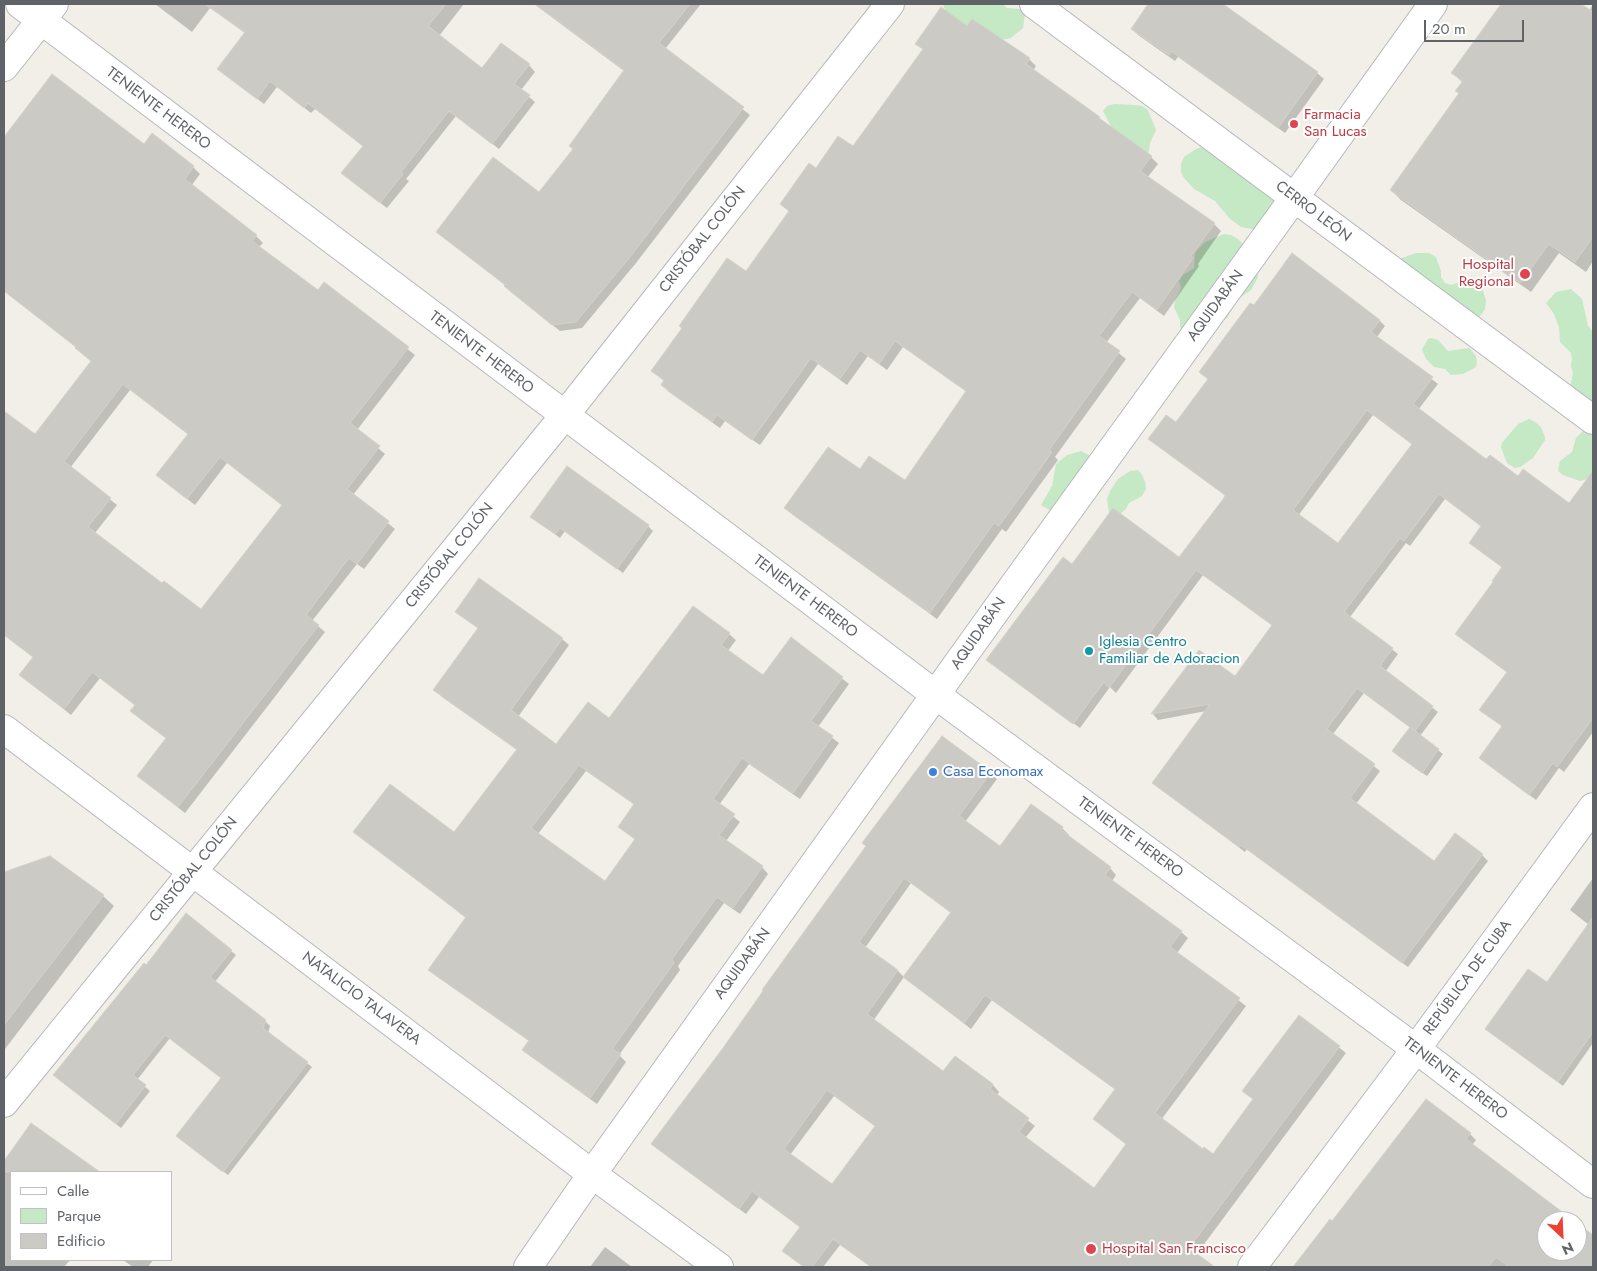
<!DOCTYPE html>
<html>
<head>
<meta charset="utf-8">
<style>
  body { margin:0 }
  #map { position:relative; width:1597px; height:1271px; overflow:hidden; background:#f1efe8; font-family:Jost,sans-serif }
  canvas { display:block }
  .frame { position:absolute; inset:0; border:5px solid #5f6368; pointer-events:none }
  .legend { position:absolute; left:10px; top:1171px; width:162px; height:90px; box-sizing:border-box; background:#fff; border:1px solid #bfc1c3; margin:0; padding:6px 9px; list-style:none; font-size:15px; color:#5f6368 }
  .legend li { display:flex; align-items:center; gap:10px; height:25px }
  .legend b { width:25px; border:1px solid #bfc1c3 }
  .north { position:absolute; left:1537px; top:1211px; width:50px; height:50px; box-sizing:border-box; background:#fff; border:1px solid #bfc1c3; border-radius:50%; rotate:155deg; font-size:14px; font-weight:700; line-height:20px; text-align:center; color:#5f6368 }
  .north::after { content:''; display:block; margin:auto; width:18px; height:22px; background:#ea4335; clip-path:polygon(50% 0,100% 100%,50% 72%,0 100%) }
  .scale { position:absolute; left:1424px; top:20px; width:100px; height:22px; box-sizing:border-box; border:2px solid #5f6368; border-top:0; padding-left:6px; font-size:15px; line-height:18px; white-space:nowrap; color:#5f6368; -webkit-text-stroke:4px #fff; paint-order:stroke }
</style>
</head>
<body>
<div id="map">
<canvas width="1597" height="1271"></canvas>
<div class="frame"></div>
<ul class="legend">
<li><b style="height:6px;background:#fff"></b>Calle</li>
<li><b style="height:14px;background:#c5e8c5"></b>Parque</li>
<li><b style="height:14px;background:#cccac5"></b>Edificio</li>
</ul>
<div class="north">N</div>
<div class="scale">20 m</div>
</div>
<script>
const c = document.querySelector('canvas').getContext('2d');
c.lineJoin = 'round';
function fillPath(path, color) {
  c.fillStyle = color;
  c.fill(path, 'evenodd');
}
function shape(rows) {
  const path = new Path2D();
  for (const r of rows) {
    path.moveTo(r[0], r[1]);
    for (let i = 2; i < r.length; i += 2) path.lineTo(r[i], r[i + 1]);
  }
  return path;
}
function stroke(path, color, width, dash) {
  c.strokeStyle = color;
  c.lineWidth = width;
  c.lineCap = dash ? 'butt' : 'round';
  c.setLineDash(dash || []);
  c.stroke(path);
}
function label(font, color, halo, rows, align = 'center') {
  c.font = font + ' Jost,sans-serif';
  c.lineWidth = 4;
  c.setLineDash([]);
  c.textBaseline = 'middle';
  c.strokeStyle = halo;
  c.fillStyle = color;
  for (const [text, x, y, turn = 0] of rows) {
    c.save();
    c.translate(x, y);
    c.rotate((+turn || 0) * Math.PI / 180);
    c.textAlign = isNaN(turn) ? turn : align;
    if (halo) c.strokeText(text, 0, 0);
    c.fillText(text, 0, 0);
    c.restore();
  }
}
fillPath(shape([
  [943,4,1003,4,1007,8,1020,9,1025,14,1023,28,1011,38,997,41,969,30,946,12],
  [1114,104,1135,105,1142,106,1148,110,1156,130,1150,143,1148,157,1113,130,1103,111,1107,106],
  [1210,144,1278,201,1256,230,1241,227,1230,219,1215,201,1194,189,1184,178,1181,172,1181,164,1184,157,1196,149],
  [1224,234,1231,235,1238,239,1243,244,1256,269,1258,277,1251,290,1238,299,1227,318,1208,332,1185,332,1180,327,1180,320,1174,307,1175,300,1181,288,1179,281,1183,275,1194,268,1195,253,1199,248,1205,242],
  [1416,253,1429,253,1436,257,1441,271,1441,277,1445,283,1451,285,1471,279,1478,281,1482,287,1486,301,1485,309,1481,315,1475,320,1396,260],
  [1571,289,1582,299,1588,326,1593,332,1593,406,1570,388,1573,373,1571,366,1572,359,1571,353,1560,342,1559,327,1554,314,1546,303,1556,292],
  [1431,338,1438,340,1448,351,1469,348,1476,356,1477,363,1476,367,1463,374,1451,375,1445,369,1434,367,1426,359,1422,349,1428,339],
  [1529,419,1535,422,1541,427,1545,437,1545,440,1533,458,1520,467,1515,468,1508,464,1506,461,1501,447,1502,443,1518,424],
  [1593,426,1593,475,1587,479,1580,481,1563,475,1558,471,1560,461,1572,452,1576,438,1585,429],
  [1081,451,1094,458,1053,512,1041,505,1052,486,1056,464,1067,455],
  [1138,470,1142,475,1145,482,1146,489,1142,496,1129,503,1126,509,1120,514,1109,513,1107,499,1110,491,1118,479,1130,471]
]), '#c5e8c5');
fillPath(shape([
  [155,4,464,4,439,36,482,69,529,65,535,72,521,90,535,102,499,149,456,116,406,179,409,181,387,208,349,179,364,147,315,109,311,113,277,87,264,104,219,69,245,33,210,8,192,32],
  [534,4,701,4,665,49,750,115,636,263,582,328,560,331,512,293,506,286,444,238,540,194,575,149,624,71],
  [1150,4,1220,4,1317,73,1324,79,1285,133,1178,57,1175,61,1138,35,1132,28],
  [1502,4,1579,4,1589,11,1593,4,1593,261,1586,272,1559,253,1531,292,1401,200,1391,190,1460,94,1463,83,1453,73],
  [973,21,1029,59,1036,66,1033,71,1099,118,1106,125,1151,157,1158,164,1147,178,1214,224,1221,231,1198,264,1199,266,1164,316,1140,298,1106,343,1126,359,1055,457,1058,460,1034,493,1006,532,1002,529,937,619,793,515,786,508,860,471,905,482,967,392,903,347,887,370,868,356,847,385,818,364,760,445,725,421,720,428,669,392,662,385,665,382,652,371,746,273,790,212,781,204,817,169,853,148,923,50,917,43,968,27],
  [53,76,144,146,193,167,200,174,191,186,256,236,263,243,259,247,318,292,324,284,415,355,357,430,385,454,353,495,395,529,364,569,357,564,312,621,325,632,185,813,138,776,167,739,138,717,136,706,100,678,71,715,21,675,34,658,4,635,4,412,35,436,92,362,77,348,4,291,4,139],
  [130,390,189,435,164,481,195,505,227,463,283,506,201,611,162,585,95,533,117,505,70,468],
  [1254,307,1380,321,1385,326,1377,337,1438,384,1418,410,1487,461,1570,505,1582,488,1593,497,1593,687,1591,690,1593,691,1593,732,1564,772,1559,768,1536,800,1480,758,1503,727,1487,715,1508,673,1456,634,1503,568,1476,548,1482,527,1445,499,1410,546,1406,543,1350,617,1398,654,1385,672,1438,712,1420,736,1443,754,1427,776,1398,756,1394,751,1411,728,1364,693,1333,734,1380,771,1356,804,1434,862,1482,855,1488,861,1408,967,1247,849,1245,852,1153,783,1206,711,1158,720,1153,714,1200,651,1235,677,1273,626,1203,575,1116,693,1110,687,1080,728,994,665,1073,565,1180,559,1226,496,1156,444,1176,424,1209,379],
  [1373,415,1413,445,1338,545,1298,516],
  [532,517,648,526,653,531,623,573,565,531,560,538],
  [457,612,562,639,569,645,518,717,556,746,610,720,729,634,736,640,727,652,764,677,835,673,849,684,818,727,839,743,800,799,749,764,719,805,740,822,726,841,762,867,768,874,740,914,724,903,678,966,680,970,619,1055,626,1062,597,1104,530,1056,523,1050,529,1041,436,976,430,969,466,918,355,832,454,834,517,750,442,697,435,690,479,629],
  [586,771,635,805,619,827,636,840,605,883,538,834],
  [990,773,997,779,965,822,1000,848,1032,806,1062,828,1069,835,1067,837,1110,868,1116,875,1112,881,1181,932,1188,938,1177,953,1246,1006,1161,1120,1213,1156,1254,1100,1243,1091,1299,1016,1346,1053,1196,1255,1203,1262,1199,1267,871,1267,840,1245,823,1267,804,1267,784,1251,801,1228,759,1197,746,1214,659,1150,653,1144],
  [911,883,951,913,904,977,898,971,865,948],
  [904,977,971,1029,992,1000,1116,1090,1095,1119,1127,1145,1094,1189,1025,1138,1035,1126,996,1096,999,1092,993,1085,955,1058,943,1073,873,1021],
  [834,1096,876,1127,832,1186,790,1155],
  [50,857,103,896,114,906,5,1049,4,873],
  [1593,878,1593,1043,1563,1086,1486,1029,1547,984,1589,925,1570,910],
  [186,915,236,955,215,982,265,1021,270,1026,268,1033,312,1067,228,1175,183,1141,223,1079,170,1038,137,1080,150,1091,121,1128,59,1079],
  [31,1125,98,1172,11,1172,11,1260,70,1260,64,1267,4,1267,4,1163],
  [1470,1134,1476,1140,1472,1145,1572,1221,1547,1221,1547,1251,1577,1251,1577,1225,1593,1240,1593,1267,1294,1267,1330,1221,1332,1223],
  [605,1247,632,1267,590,1267],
  [123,1260,153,1260,148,1267,133,1267]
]), '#0003');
const building = shape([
  [205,4,446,4,428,26,482,68,501,43,530,64,514,84,530,95,492,144,449,111,401,172,403,174,380,203,341,173,363,146,308,103,304,108,270,81,257,99,217,69,245,32,205,4],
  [535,4,690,4,659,43,744,107,630,257,576,322,552,325,504,286,506,285,436,232,493,157,539,192,573,149,569,146,624,70,535,4],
  [1148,4,1223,4,1318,72,1278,128,1171,51,1169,55,1131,29,1148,4],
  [1501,4,1581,4,1593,12,1593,237,1575,262,1549,244,1520,283,1390,190,1459,93,1455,91,1463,81,1451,73,1501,4],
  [941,7,967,26,972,19,1030,58,1026,64,1100,117,1099,118,1152,156,1140,171,1215,223,1191,256,1193,258,1157,310,1132,292,1099,336,1120,351,1049,450,1052,452,1028,486,999,526,994,523,930,613,784,508,828,447,860,469,869,456,905,480,966,391,895,341,879,364,860,350,840,379,811,358,752,440,717,415,712,422,661,385,664,380,651,371,682,328,679,326,727,258,746,271,789,211,780,204,809,163,816,168,838,136,853,146,923,49,915,44,941,7],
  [52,74,144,144,152,133,194,166,185,179,257,235,252,241,318,290,324,282,409,347,350,423,380,446,347,489,389,521,357,564,349,558,306,615,319,625,178,807,137,776,166,738,130,711,135,705,92,672,64,709,19,675,33,657,4,635,4,411,35,434,91,361,75,348,76,347,4,291,4,137,52,74],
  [123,384,188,434,156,475,187,499,220,457,282,505,201,609,164,581,162,583,88,527,111,498,64,461,123,384],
  [1292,253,1380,320,1371,332,1433,377,1413,404,1486,459,1490,455,1518,476,1523,469,1569,503,1593,471,1593,718,1557,767,1553,763,1529,795,1479,758,1502,726,1479,710,1507,672,1455,634,1493,582,1492,581,1502,567,1469,543,1481,526,1439,494,1404,541,1400,538,1344,612,1393,648,1380,666,1433,706,1415,731,1357,688,1327,729,1375,764,1350,798,1434,861,1455,833,1483,854,1402,963,1241,845,1239,847,1152,783,1210,704,1151,714,1199,650,1235,676,1272,625,1196,570,1109,688,1104,682,1073,724,986,660,1063,557,1072,564,1113,508,1179,557,1224,498,1225,495,1148,439,1166,415,1176,422,1208,379,1199,372,1250,303,1254,305,1292,253],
  [1367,410,1412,444,1338,543,1293,510,1367,410],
  [567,466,649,525,617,569,560,528,555,534,530,517,567,466],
  [479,578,563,638,511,710,556,744,588,702,609,718,693,606,730,633,721,645,763,675,791,637,843,677,811,721,833,736,793,793,742,758,713,799,735,814,719,835,763,866,733,908,717,897,672,959,674,963,612,1049,621,1054,590,1098,522,1050,529,1040,428,970,466,917,353,832,390,784,454,832,517,749,433,690,478,628,455,612,479,578],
  [579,765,634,804,618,827,635,839,605,881,531,828,579,765],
  [1410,727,1439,749,1422,773,1392,751,1410,727],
  [942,736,991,772,959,816,1000,846,1031,804,1063,827,1061,830,1111,867,1105,875,1182,931,1170,947,1240,998,1155,1113,1203,1149,1204,1147,1213,1154,1253,1099,1242,1091,1299,1015,1340,1046,1189,1248,1215,1267,871,1267,833,1239,812,1267,804,1267,782,1251,800,1227,752,1191,739,1209,651,1144,723,1048,763,991,762,990,866,846,862,843,942,736],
  [904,878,951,912,903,977,964,1023,985,995,1115,1089,1093,1119,1126,1144,1094,1188,1019,1132,1029,1118,990,1089,993,1084,955,1056,943,1071,867,1014,898,970,859,942,904,878],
  [827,1090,875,1126,832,1184,784,1149,827,1090],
  [50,856,104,895,4,1025,4,872,50,856],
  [186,913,232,950,210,977,266,1020,263,1028,308,1062,223,1172,176,1136,221,1078,165,1035,133,1075,146,1085,116,1124,53,1075,144,963,146,965,186,913],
  [1593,917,1593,1032,1558,1082,1485,1029,1528,969,1547,982,1593,917],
  [1426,1099,1471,1133,1466,1139,1574,1221,1547,1221,1547,1251,1577,1251,1577,1223,1593,1235,1593,1267,1509,1267,1496,1257,1488,1267,1293,1267,1330,1219,1332,1221,1426,1099],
  [31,1123,100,1172,4,1172,4,1161,31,1123]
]);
fillPath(building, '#cccac5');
stroke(building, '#d6d1c6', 1);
const minor = shape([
  [20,4,936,695,1416,1049,1593,1184],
  [4,67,54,4],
  [4,729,592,1174,719,1267],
  [4,1103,564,416,890,4],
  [528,1267,592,1174,1004,599,1294,198,1433,4],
  [1252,1267,1416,1049,1593,807]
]);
const tertiary = shape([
  [1034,4,1593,420]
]);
stroke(minor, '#b5b8bc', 30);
stroke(tertiary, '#b5b8bc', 30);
stroke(minor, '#fff', 28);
stroke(tertiary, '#fff', 28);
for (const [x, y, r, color] of [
  [1294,124,5,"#e0444e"],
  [1525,274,6,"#e0444e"],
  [1089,651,5,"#0f9aa8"],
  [933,772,5,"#3f7fe0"],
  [1091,1249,6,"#e0444e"]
]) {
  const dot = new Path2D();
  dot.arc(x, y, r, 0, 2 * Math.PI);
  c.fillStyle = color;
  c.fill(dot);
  stroke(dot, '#fff', 2);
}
label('15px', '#5f6368', '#fff', [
  ["TENIENTE HERERO",158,109,37],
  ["CERRO LEÓN",1313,212,37],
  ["CRISTÓBAL COLÓN",703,240,-52],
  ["AQUIDABÁN",1216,306,-54],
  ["TENIENTE HERERO",481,353,37],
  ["CRISTÓBAL COLÓN",450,556,-51],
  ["TENIENTE HERERO",805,597,37],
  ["AQUIDABÁN",979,634,-55],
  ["TENIENTE HERERO",1130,838,36],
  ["CRISTÓBAL COLÓN",194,870,-51],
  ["AQUIDABÁN",743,964,-54],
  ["REPÚBLICA DE CUBA",1468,978,-54],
  ["NATALICIO TALAVERA",361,999,37],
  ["TENIENTE HERERO",1455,1079,37]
]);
label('15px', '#be3a42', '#fff', [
  ["Farmacia",1304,115],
  ["San Lucas",1304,132],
  ["Hospital",1514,265,"right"],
  ["Regional",1514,282,"right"],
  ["Hospital San Francisco",1102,1249]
], 'left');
label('15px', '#0d838f', '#fff', [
  ["Iglesia Centro",1099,642],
  ["Familiar de Adoracion",1099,659]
], 'left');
label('15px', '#366cbe', '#fff', [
  ["Casa Economax",943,772]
], 'left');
</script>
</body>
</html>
